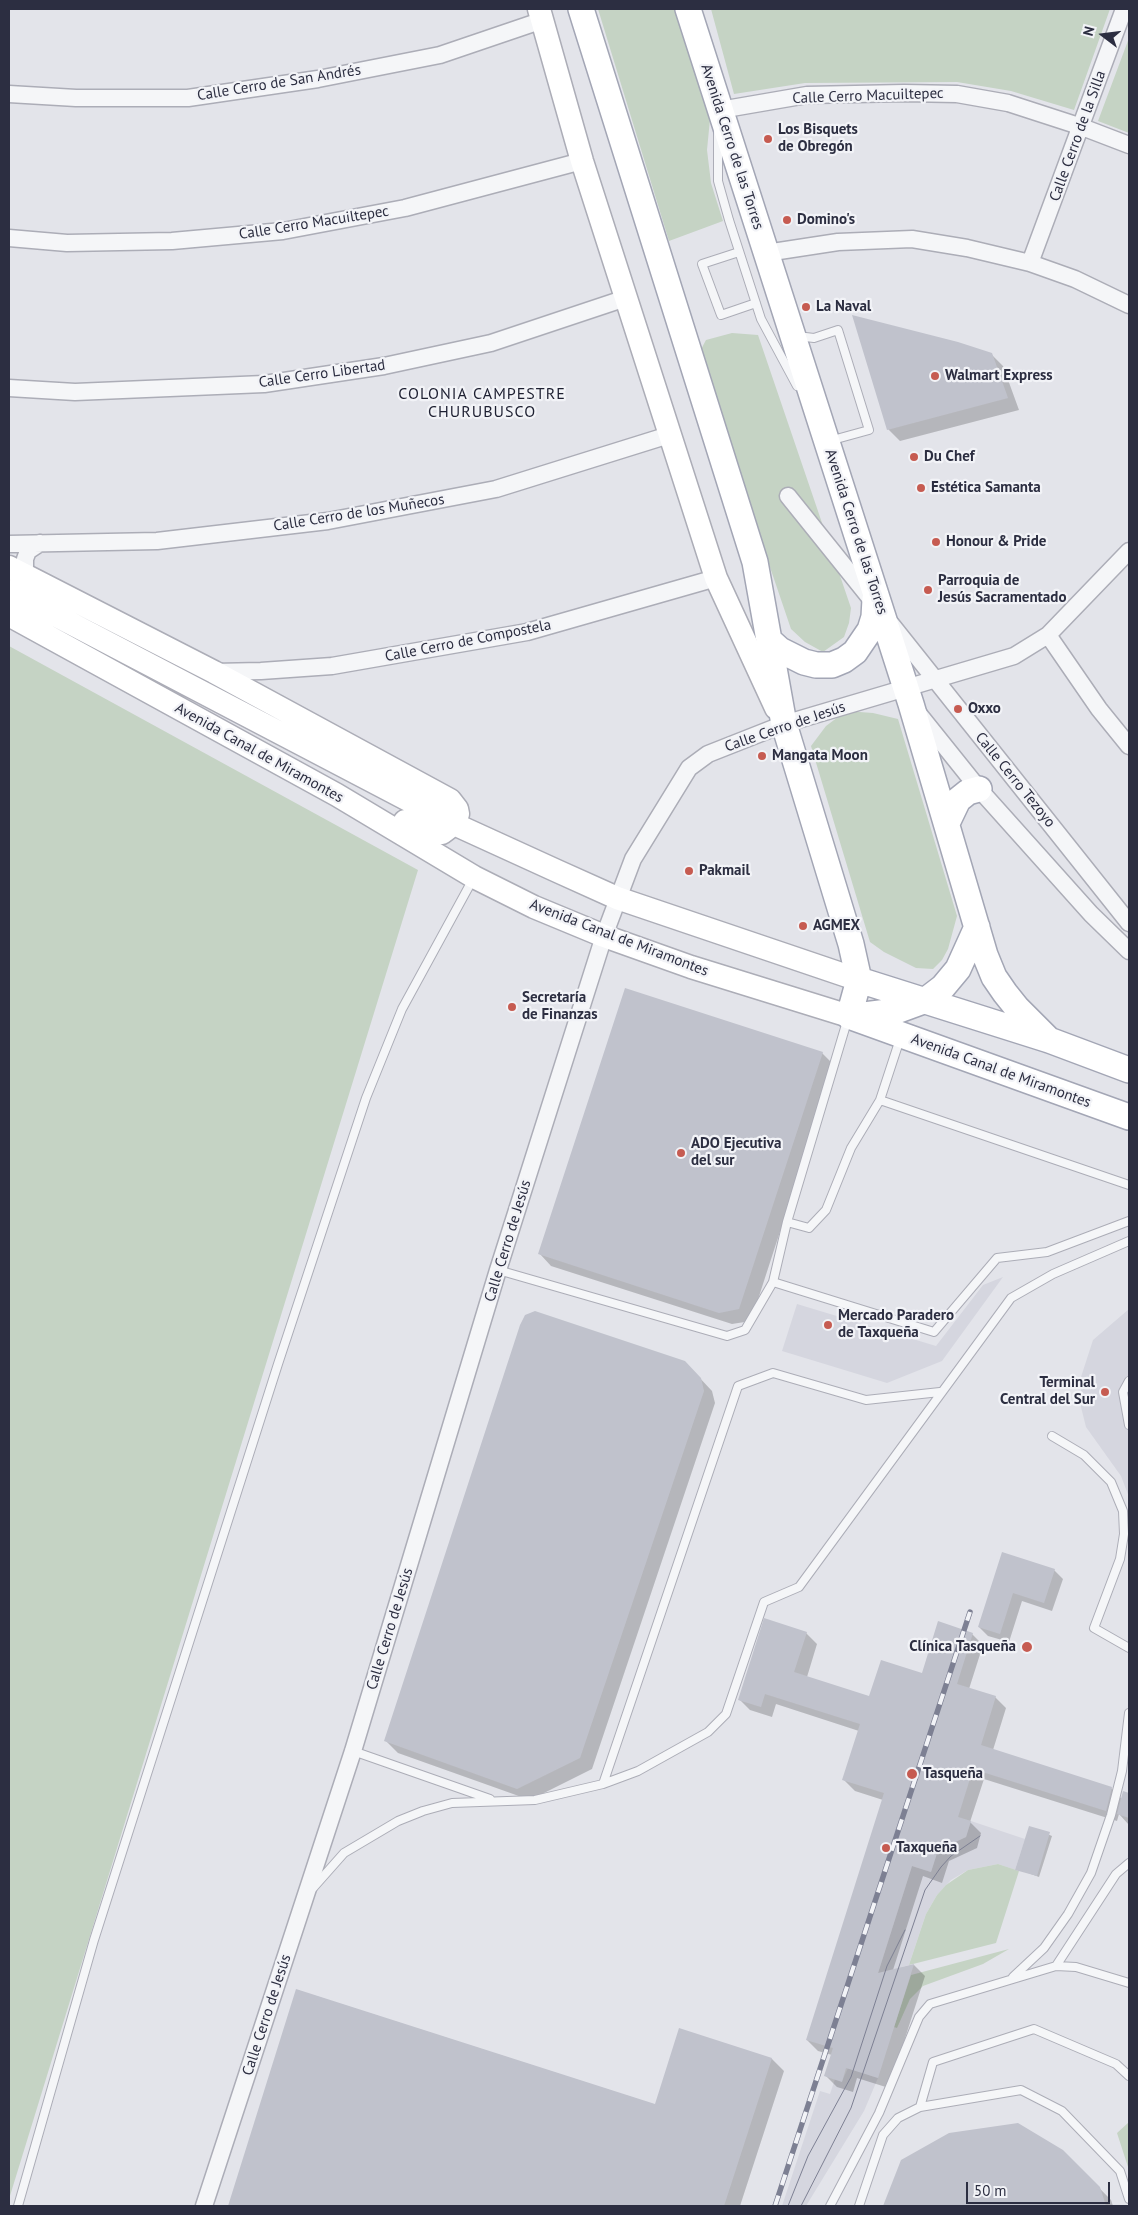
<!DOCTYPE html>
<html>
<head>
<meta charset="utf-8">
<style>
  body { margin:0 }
  #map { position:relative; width:1138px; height:2215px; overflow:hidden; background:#e3e4ea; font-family:"PT Sans",sans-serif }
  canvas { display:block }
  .frame { position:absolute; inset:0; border:10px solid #2c2e41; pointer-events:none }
  .north { position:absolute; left:1078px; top:10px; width:50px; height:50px; -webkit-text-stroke:4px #f2f3f7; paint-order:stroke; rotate:285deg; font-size:14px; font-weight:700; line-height:20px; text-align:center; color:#2c2e41 }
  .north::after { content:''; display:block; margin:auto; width:18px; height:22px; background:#2c2e41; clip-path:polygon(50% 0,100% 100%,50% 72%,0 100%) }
  .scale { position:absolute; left:966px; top:2182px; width:144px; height:22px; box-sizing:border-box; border:2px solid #2c2e41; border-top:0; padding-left:6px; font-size:15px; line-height:18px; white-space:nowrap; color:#2c2e41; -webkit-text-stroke:4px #f2f3f7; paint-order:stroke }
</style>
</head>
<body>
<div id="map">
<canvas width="1138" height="2215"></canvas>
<div class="frame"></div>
<div class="north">N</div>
<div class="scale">50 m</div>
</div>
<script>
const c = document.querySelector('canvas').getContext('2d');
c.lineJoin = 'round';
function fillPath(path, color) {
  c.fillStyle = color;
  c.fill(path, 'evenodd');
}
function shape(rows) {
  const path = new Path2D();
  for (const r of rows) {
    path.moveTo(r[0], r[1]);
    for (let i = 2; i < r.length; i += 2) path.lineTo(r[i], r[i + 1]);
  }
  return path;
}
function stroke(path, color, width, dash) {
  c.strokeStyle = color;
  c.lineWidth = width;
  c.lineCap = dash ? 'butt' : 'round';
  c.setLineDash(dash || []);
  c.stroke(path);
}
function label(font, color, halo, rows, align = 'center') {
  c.font = font + ' "PT Sans",sans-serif';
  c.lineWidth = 4.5;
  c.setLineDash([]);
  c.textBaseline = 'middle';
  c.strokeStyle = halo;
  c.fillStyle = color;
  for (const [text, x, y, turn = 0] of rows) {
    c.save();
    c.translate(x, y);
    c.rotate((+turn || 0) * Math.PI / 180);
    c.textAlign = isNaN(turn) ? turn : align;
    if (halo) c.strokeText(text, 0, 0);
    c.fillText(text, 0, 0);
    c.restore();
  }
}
fillPath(shape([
  [1003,1277,942,1361,887,1383,782,1351,797,1304,936,1346,983,1285],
  [1129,1309,1129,1497,1121,1476,1086,1427,1081,1407,1081,1377,1093,1340],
  [971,1821,1025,1839,1015,1870,998,1864,968,1870,951,1880,937,1895,926,1914,909,1965,902,1967,869,2075,878,2078,864,2111,806,2206,782,2206,820,2091,830,2094,835,2079,842,2081,848,2068,912,1866,931,1872,938,1850,966,1837]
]), '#d5d6df');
fillPath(shape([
  [598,9,680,9,711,109,707,150,711,183,723,221,669,241],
  [711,9,1110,9,1074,110,1011,91,957,82,805,83,734,94],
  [1129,38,1129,133,1098,121],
  [732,333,758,335,851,608,849,623,844,637,823,652,805,642,791,629,698,355,706,340],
  [9,646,418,870,9,2199],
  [846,711,873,713,898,719,957,916,948,949,942,960,933,969,916,968,884,952,870,942,811,746,826,726],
  [998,1864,1019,1871,996,1943,909,1965,926,1914,937,1895,946,1885,968,1870],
  [1009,1949,983,1964,923,1986,910,1999,897,2028,894,2027,911,1975],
  [1129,2122,1129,2170,1117,2133]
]), '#c5d3c4');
fillPath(shape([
  [991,354,1003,366,1019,410,900,441,888,429],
  [822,1053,834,1065,751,1321,732,1324,551,1266,540,1254],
  [697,1375,712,1391,715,1403,592,1769,530,1800,398,1753,386,1741],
  [1003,1553,1054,1570,1063,1579,1052,1611,1022,1601,1009,1642,988,1636,979,1627],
  [806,1633,817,1644,807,1677,870,1697,923,1674,972,1634,983,1645,969,1689,995,1697,1006,1708,993,1750,1111,1788,1122,1799,1124,1792,1129,1794,1129,1825,1119,1814,1117,1821,984,1779,970,1822,981,1833,977,1848,949,1861,942,1883,923,1876,893,1970,914,1965,925,1976,889,2088,857,2078,853,2092,837,2087,826,2076,832,2055,818,2051,807,2040,883,1800,855,1791,844,1780,859,1731,776,1704,772,1717,750,1710,739,1699],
  [1030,1827,1052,1836,1039,1877,1017,1869],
  [297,1990,656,2105,680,2030,772,2059,784,2071,740,2206,229,2206],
  [1063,2151,1111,2200,1113,2206,884,2206,902,2161]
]), '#0003');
fillPath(shape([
  [852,315,958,342,992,353,1008,398,887,430],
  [625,988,823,1052,739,1309,719,1313,538,1254],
  [535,1311,685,1361,701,1378,704,1391,580,1758,517,1789,384,1741,520,1325,525,1315],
  [1002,1552,1055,1569,1044,1603,1013,1593,1000,1634,978,1627],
  [764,1618,807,1632,794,1672,869,1696,881,1660,922,1673,938,1621,973,1633,957,1684,996,1696,981,1745,1112,1787,1106,1811,973,1769,958,1817,971,1821,966,1837,938,1850,931,1872,912,1866,878,1973,914,1964,878,2078,846,2068,842,2082,824,2076,833,2048,806,2040,884,1793,842,1780,860,1724,765,1694,761,1707,738,1700],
  [1123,1791,1129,1793,1129,1818,1117,1814],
  [1029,1826,1050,1832,1037,1876,1015,1870],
  [296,1989,655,2104,679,2028,772,2058,724,2206,228,2206],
  [1018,2123,1063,2150,1100,2187,1106,2206,883,2206,901,2160,949,2133]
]), '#c0c2cc');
const lane = shape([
  [718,131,718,181,729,220,761,319,797,386],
  [739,252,702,264,721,315,756,303],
  [797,336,814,338,838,330,869,430,829,441],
  [880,1100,1129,1185],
  [787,1222,809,1228,826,1210,851,1148,880,1100,900,1039],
  [498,1270,727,1336,745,1330,773,1282,787,1222,848,1018],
  [773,1282,934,1332,997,1258,1047,1252,1129,1221],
  [1129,1381,1123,1392,1129,1425],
  [1052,1436,1084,1455,1111,1482,1123,1511,1124,1534,1120,1559,1094,1628,1129,1648],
  [353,1751,490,1799],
  [603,1784,738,1386,773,1373,866,1400,940,1392],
  [313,1888,344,1853,398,1821,423,1811,452,1803,535,1800,603,1784,638,1771,708,1732,726,1714,764,1602,799,1587,1011,1298,1053,1274,1129,1241],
  [1056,1966,1116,1874,1129,1863],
  [1013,1977,1044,1948,1068,1914,1091,1873,1111,1815,1122,1771,1129,1713],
  [920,2107,933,2062,1034,2029,1116,2064,1129,2076],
  [18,2206,94,1940,278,1364,366,1098,402,1009,473,879],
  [830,2206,879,2113,919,2017,930,2004,1056,1966,1076,1967,1129,1983],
  [859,2206,883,2135,898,2118,920,2107,1021,2090,1062,2111,1120,2171,1129,2199]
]);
const street = shape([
  [9,94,76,98,188,98,318,79,440,55,543,20],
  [720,110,807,95,904,93,957,94,1008,103,1082,127,1129,145],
  [9,238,67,243,172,241,283,231,405,208,582,161],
  [766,253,838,242,912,239,967,248,1030,263,1075,279,1129,305],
  [1030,263,1124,9],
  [9,388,75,392,264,384,384,366,491,343,626,298],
  [788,496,874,603],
  [9,544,157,541,328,521,496,489,669,435],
  [28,577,25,571,25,559,28,551,40,543],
  [891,624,1129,923],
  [1048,635,1099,709,1129,746],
  [214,672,261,671,332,666,527,632,716,578],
  [918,713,979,789,1091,914,1129,951],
  [204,2206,353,1751,498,1270,604,936,633,859,689,768,708,754,784,724,1014,656,1048,635,1129,551]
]);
const secondary = shape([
  [539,9,582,161,716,578,776,708],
  [9,567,214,672,450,800,457,809,458,814,454,824,442,833,428,834,405,821],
  [9,591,454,824,557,871,617,898,859,980],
  [9,615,337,795,474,877,534,907,604,936,691,967,849,1016]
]);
const primary = shape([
  [581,9,755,562,784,724,851,944,859,980,849,1016],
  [688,9,911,704,985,955,994,977,1005,993,1017,1008,1049,1040],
  [769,640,780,650,804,662,816,665,832,665,844,660,855,652,870,630,874,617,875,599],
  [947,823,958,800,968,792,979,789],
  [859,980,1049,1040,1129,1070],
  [849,1016,1129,1117],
  [856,1016,896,1011,926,1000,943,987,958,969,977,927]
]);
stroke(lane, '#acadb7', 10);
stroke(street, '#acadb7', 19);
stroke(secondary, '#acadb7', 25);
stroke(primary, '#a3a6b5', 28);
stroke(lane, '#f5f6f8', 8);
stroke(street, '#f5f6f8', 16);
stroke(secondary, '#fff', 22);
stroke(primary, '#fff', 25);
stroke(shape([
  [788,2206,808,2156,851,2077,887,1966,905,1930],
  [801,2206,851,2108,925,1890,941,1867,951,1856,980,1836]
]), '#7d8093', 1);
const rail = shape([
  [775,2206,970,1612]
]);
stroke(rail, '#7d8093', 5.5);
stroke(rail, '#f2f3f7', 4, [11]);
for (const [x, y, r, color] of [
  [768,139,5,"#c65b51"],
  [787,220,5,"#c65b51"],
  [806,307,5,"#c65b51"],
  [935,376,5,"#c65b51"],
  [914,457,5,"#c65b51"],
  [921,488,5,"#c65b51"],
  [936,542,5,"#c65b51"],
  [928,590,5,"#c65b51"],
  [958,709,5,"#c65b51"],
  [762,756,5,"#c65b51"],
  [689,871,5,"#c65b51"],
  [803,926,5,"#c65b51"],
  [512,1007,5,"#c65b51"],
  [681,1153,5,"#c65b51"],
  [828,1325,5,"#c65b51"],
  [1105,1392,5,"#c65b51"],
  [1027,1647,6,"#c65b51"],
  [912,1774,6,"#c65b51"],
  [886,1848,5,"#c65b51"]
]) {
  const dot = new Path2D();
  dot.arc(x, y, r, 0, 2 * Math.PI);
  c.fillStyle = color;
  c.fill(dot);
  stroke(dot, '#f2f3f7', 2);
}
label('15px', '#2c2e41', '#f2f3f7', [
  ["Calle Cerro de San Andrés",279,83,-9],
  ["Calle Cerro Macuiltepec",868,96,-2],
  ["Calle Cerro de la Silla",1078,136,-70],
  ["Avenida Cerro de las Torres",732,147,72],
  ["Calle Cerro Macuiltepec",314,223,-9],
  ["Calle Cerro Libertad",322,374,-8],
  ["Calle Cerro de los Muñecos",359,513,-9],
  ["Avenida Cerro de las Torres",856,532,72],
  ["Calle Cerro de Compostela",468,641,-11],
  ["Calle Cerro de Jesús",785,727,-19],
  ["Avenida Canal de Miramontes",259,753,29],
  ["Calle Cerro Tezoyo",1015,780,51],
  ["Avenida Canal de Miramontes",619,938,21],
  ["Avenida Canal de Miramontes",1001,1071,20],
  ["Calle Cerro de Jesús",508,1241,-73],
  ["Calle Cerro de Jesús",390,1629,-73],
  ["Calle Cerro de Jesús",267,2015,-72]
]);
label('bold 15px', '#2c2e41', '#f2f3f7', [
  ["Los Bisquets",778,130],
  ["de Obregón",778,147],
  ["Domino's",797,220],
  ["La Naval",816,307],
  ["Walmart Express",945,376],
  ["Du Chef",924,457],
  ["Estética Samanta",931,488],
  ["Honour & Pride",946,542],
  ["Parroquia de",938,581],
  ["Jesús Sacramentado",938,598],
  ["Oxxo",968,709],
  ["Mangata Moon",772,756],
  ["Pakmail",699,871],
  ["AGMEX",813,926],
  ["Secretaría",522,998],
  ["de Finanzas",522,1015],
  ["ADO Ejecutiva",691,1144],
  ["del sur",691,1161],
  ["Mercado Paradero",838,1316],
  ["de Taxqueña",838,1333],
  ["Terminal",1095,1383,"right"],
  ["Central del Sur",1095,1400,"right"],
  ["Clínica Tasqueña",1016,1647,"right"],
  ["Tasqueña",923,1774],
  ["Taxqueña",896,1848]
], 'left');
c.letterSpacing = '1px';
label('16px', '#1e2032', '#f2f3f7', [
  ["COLONIA CAMPESTRE",482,394],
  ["CHURUBUSCO",482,412]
]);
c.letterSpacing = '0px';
</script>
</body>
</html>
